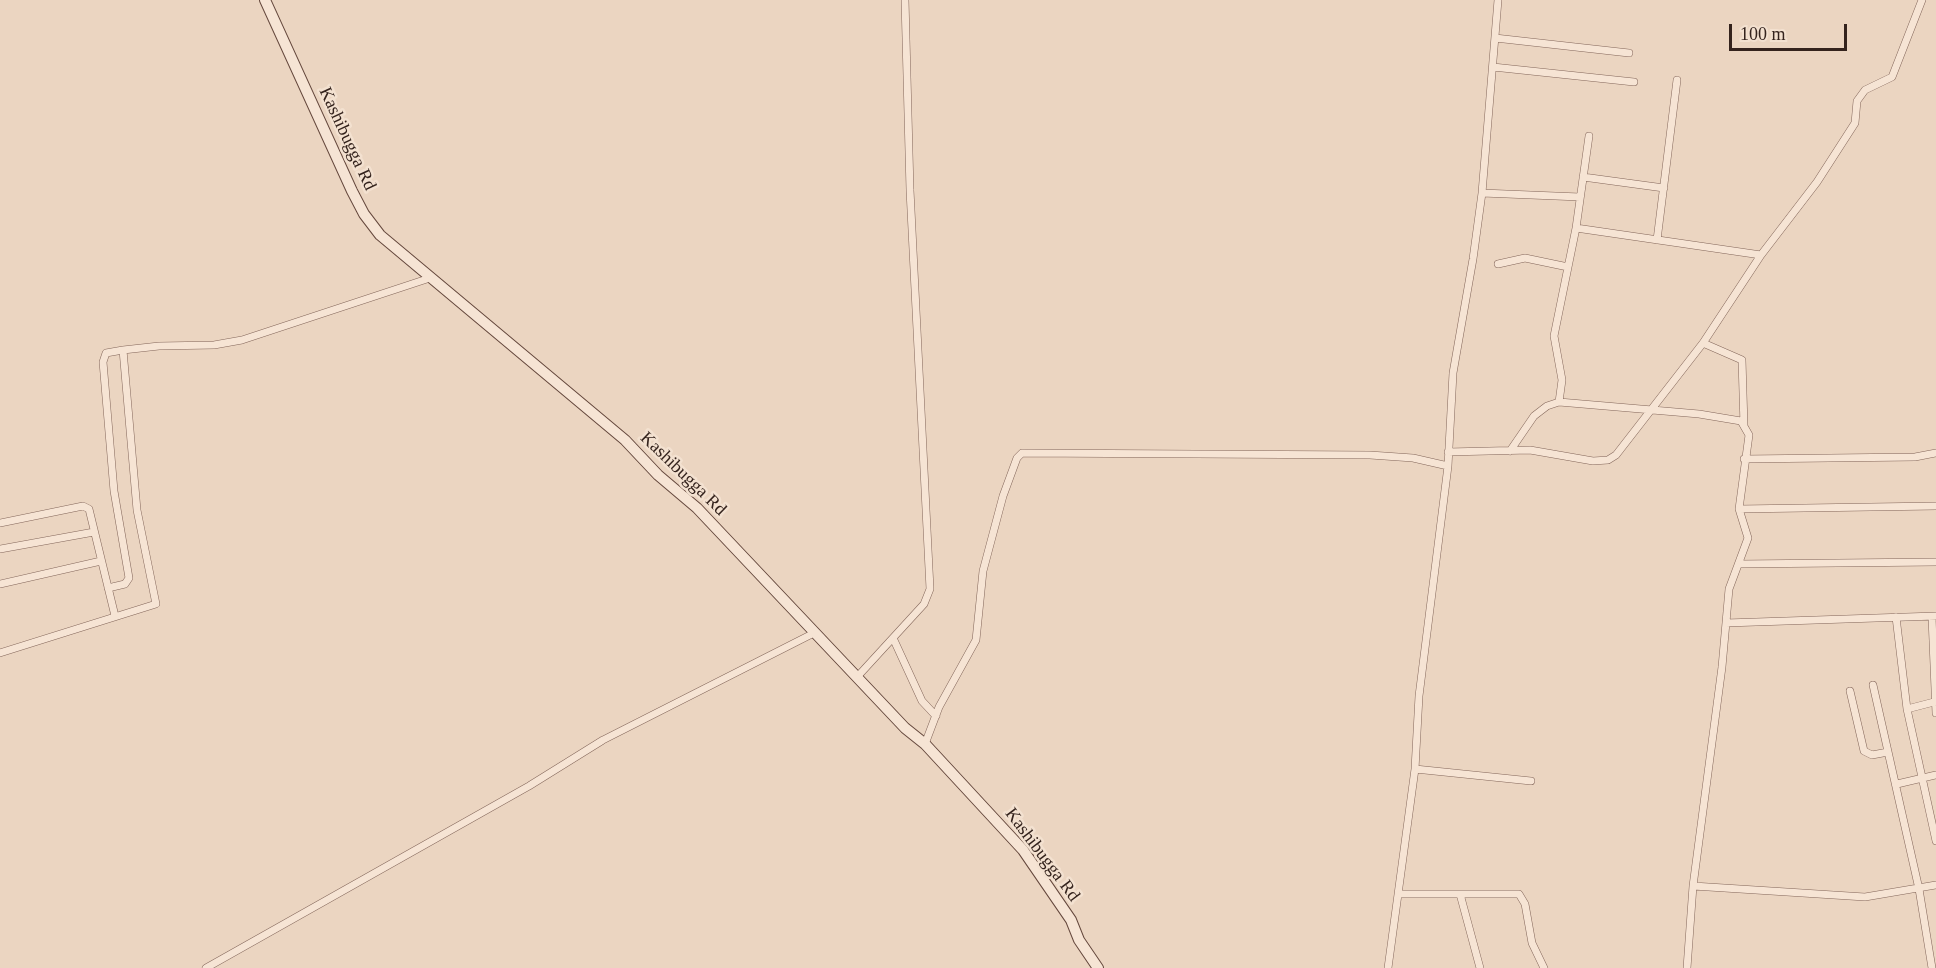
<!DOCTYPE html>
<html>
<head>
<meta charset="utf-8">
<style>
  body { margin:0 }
  #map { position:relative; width:1936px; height:968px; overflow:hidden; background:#ebd5c1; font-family:Georgia,serif }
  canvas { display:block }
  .scale { position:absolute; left:1729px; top:24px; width:118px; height:27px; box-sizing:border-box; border:3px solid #34231d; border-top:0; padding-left:8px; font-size:18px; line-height:21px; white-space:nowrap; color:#34231d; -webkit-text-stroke:4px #f3e1d0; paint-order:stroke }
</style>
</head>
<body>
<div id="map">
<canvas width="1936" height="968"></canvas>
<div class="scale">100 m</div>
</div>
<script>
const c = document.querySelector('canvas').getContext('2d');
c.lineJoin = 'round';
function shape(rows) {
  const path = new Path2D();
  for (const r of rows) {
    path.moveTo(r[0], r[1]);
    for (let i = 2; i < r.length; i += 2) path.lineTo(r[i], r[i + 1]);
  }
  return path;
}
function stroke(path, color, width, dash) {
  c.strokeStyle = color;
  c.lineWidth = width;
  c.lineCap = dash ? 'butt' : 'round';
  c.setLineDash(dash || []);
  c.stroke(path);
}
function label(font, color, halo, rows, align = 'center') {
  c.font = font + ' Georgia,serif';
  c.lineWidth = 5;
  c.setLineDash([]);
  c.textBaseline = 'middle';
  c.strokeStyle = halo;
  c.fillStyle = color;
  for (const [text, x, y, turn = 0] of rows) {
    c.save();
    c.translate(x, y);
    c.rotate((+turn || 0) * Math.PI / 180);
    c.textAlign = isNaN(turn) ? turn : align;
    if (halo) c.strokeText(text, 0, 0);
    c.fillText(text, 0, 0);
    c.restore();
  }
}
const minor = shape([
  [1495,38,1629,53],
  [1493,67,1634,82],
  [1583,177,1664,188],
  [1482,193,1580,197],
  [1576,228,1761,255],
  [1657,240,1677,80],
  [1498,264,1525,258,1568,267],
  [1703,343,1742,360,1744,426],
  [1559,402,1562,380,1554,336,1576,228,1589,136],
  [1510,451,1534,416,1547,406,1559,402,1699,414,1741,421,1749,435,1739,509,1748,538,1729,589,1722,667,1693,886,1687,968],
  [1448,452,1530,450,1593,461,1608,460,1616,455,1703,343,1761,255,1817,182,1855,123,1857,101,1865,90,1892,77,1922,0],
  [1744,459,1915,457,1936,453],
  [1739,509,1936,506],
  [0,523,83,506,89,509,115,616],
  [0,549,94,532],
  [1739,564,1936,562],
  [0,584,101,561],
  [108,588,125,584,129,578,114,491,103,362,106,353,123,350],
  [1896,617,1907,709,1936,841],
  [1932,617,1936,713],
  [1726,623,1936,616],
  [893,638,922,701,936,716],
  [0,653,156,604,137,510,123,350,159,346,214,345,242,340,430,278],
  [858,676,924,604,930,589,910,190,905,0],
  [1873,685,1919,889,1932,968],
  [1850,691,1864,751,1872,755,1888,752],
  [1907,709,1934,702],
  [925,744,939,707,976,640,983,571,1003,496,1017,458,1022,453,1370,455,1413,458,1448,466],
  [1415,769,1531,781],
  [1897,784,1936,775],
  [1693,886,1865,897,1936,885],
  [1398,894,1519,894,1525,904,1532,943,1544,968],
  [1460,894,1480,968],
  [206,968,529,786,603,740,814,633],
  [1388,968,1415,769,1419,696,1448,466,1453,373,1473,259,1482,193,1498,0]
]);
const secondary = shape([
  [265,0,352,191,364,214,380,235,625,440,658,475,697,508,905,728,925,744,1023,850,1071,920,1079,940,1098,968]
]);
stroke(minor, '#83665a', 8);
stroke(secondary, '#65483d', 12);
stroke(minor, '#f6e4d4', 7);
stroke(secondary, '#f6e4d4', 10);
label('18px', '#34231d', '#f3e1d0', [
  ["Kashibugga Rd",347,139,65],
  ["Kashibugga Rd",683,474,44],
  ["Kashibugga Rd",1042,855,53]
]);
</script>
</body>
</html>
